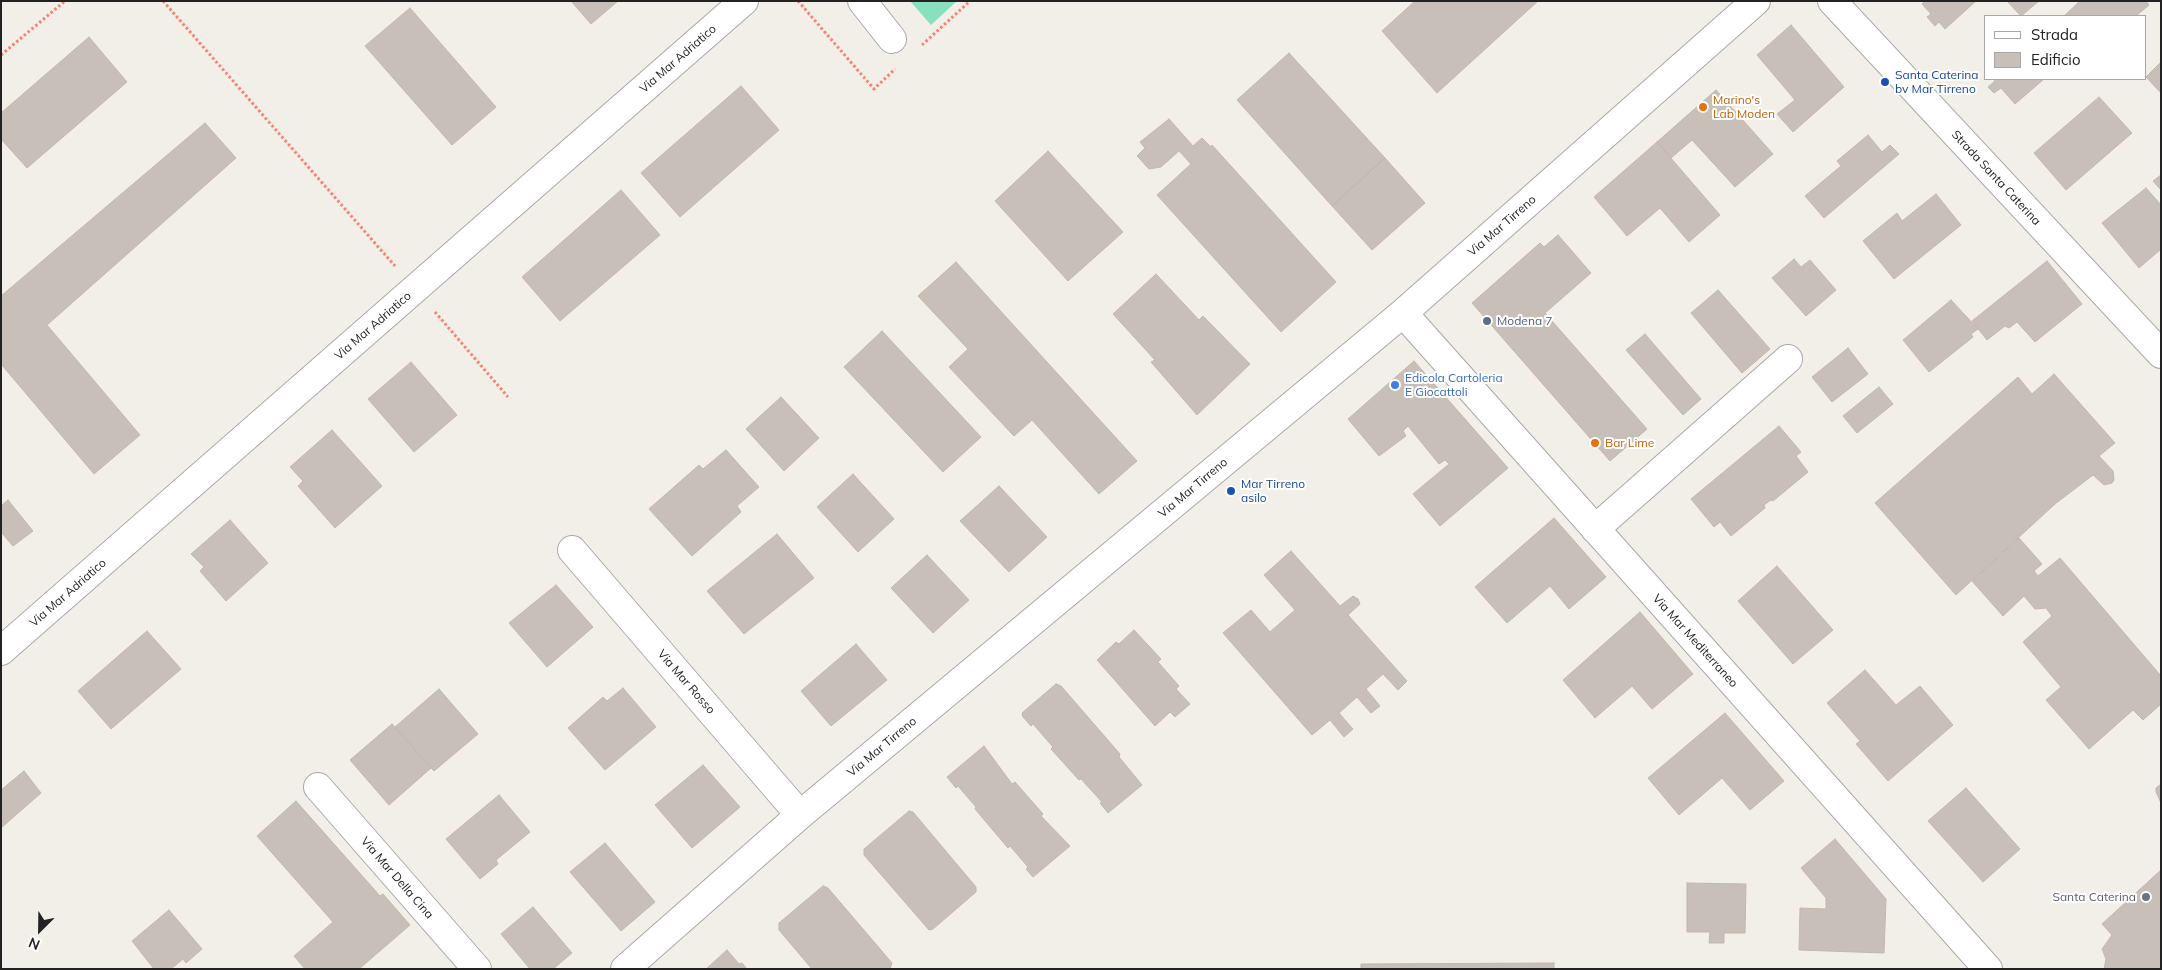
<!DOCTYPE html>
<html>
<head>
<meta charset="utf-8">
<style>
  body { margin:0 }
  #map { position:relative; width:2162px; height:970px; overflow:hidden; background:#f2efe9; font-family:Mulish,sans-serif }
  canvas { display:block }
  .frame { position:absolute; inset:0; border:2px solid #222; pointer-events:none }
  .legend { position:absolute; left:1984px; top:15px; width:162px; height:65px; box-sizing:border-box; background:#fff; border:1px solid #a7a7a7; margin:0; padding:6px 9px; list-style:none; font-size:15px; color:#222 }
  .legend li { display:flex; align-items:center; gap:10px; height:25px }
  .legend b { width:25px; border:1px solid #a7a7a7 }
  .north { position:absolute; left:15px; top:905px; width:50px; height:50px; -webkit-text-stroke:4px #fff; paint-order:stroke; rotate:203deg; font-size:14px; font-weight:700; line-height:20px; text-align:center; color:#222 }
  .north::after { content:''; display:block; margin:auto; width:18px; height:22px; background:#222; clip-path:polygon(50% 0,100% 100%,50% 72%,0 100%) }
</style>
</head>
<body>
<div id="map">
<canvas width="2162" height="970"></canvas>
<div class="frame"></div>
<ul class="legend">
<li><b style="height:6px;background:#fff"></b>Strada</li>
<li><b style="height:14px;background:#c7bfb8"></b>Edificio</li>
</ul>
<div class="north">N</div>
</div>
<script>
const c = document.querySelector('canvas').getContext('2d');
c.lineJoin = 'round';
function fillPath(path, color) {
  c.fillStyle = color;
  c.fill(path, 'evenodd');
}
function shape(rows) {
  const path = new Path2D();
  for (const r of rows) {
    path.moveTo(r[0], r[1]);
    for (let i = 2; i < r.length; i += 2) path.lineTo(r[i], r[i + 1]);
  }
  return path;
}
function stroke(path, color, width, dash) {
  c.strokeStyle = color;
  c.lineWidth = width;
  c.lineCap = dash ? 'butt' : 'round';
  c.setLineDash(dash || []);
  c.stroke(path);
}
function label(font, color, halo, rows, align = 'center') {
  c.font = font + ' Mulish,sans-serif';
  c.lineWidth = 4;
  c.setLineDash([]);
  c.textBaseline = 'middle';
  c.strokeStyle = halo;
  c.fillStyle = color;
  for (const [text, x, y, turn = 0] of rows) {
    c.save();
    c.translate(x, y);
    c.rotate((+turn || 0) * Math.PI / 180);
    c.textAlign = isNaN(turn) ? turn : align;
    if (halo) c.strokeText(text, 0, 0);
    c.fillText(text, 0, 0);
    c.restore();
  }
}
fillPath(shape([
  [910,1,957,1,931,25]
]), '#88e0be');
const building = shape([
  [571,1,618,1,591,24,571,1],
  [1415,1,1538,1,1437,93,1382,31,1415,1],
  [1925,1,1976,1,1945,29,1939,22,1935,26,1927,17,1931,14,1922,4,1925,1],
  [2007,1,2039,1,2021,16,2007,1],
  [2080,1,2146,1,2149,5,2136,16,2064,16,2080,1],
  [410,8,496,107,452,145,365,46,410,8],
  [1791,25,1844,87,1793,132,1777,114,1795,100,1757,55,1791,25],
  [89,37,127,82,27,168,1,139,1,113,89,37],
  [1289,53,1385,158,1332,206,1237,100,1289,53],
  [2161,62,2161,93,2146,77,2161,62],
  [1993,79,2044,79,2015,104,2001,88,1994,93,1988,87,1995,81,1993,79],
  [741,86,779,130,680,217,641,173,741,86],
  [1716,90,1773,154,1735,187,1692,140,1671,158,1657,142,1716,90],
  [2099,97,2132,133,2066,190,2034,153,2099,97],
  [1169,119,1193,146,1202,138,1211,147,1212,145,1336,282,1281,332,1157,195,1191,164,1179,151,1161,167,1149,169,1137,156,1145,148,1140,142,1169,119],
  [205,123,236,158,47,325,140,435,94,474,1,364,1,296,205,123],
  [1868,135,1882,152,1890,145,1899,154,1824,218,1805,196,1841,166,1837,161,1868,135],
  [1657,142,1720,215,1689,242,1660,208,1627,236,1594,197,1657,142],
  [1048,151,1123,232,1068,281,995,201,1048,151],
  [1385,158,1425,203,1372,250,1332,206,1385,158],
  [2161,175,2161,190,2153,181,2161,175],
  [2146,188,2161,205,2161,249,2139,268,2102,223,2146,188],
  [621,190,660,235,560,321,522,277,621,190],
  [1936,194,1961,225,1894,279,1863,241,1897,213,1902,221,1936,194],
  [1558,235,1591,273,1545,313,1647,429,1610,461,1472,303,1540,243,1544,247,1558,235],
  [1794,259,1801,267,1810,260,1836,290,1806,316,1772,278,1794,259],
  [2047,261,2082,304,2035,342,2017,322,2009,328,2005,326,1987,340,1972,321,2047,261],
  [956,262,1137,461,1099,494,1032,420,1014,436,949,367,968,349,918,296,956,262],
  [1156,274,1199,320,1203,316,1250,364,1197,415,1151,362,1155,360,1113,314,1156,274],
  [1718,290,1770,349,1742,373,1691,313,1718,290],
  [1951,300,1978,329,1971,334,1973,337,1929,372,1903,340,1951,300],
  [882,331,981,437,943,472,844,367,882,331],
  [1645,334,1701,399,1683,415,1626,350,1645,334],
  [1848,348,1868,374,1832,402,1812,377,1848,348],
  [1414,361,1508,468,1440,526,1413,494,1449,464,1445,460,1439,464,1408,426,1403,431,1406,436,1379,456,1348,419,1414,361],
  [411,362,457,415,414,452,368,399,411,362],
  [2054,374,2115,443,2099,456,2113,471,2114,480,2112,483,2104,485,2093,475,2055,504,1956,595,1875,503,2018,377,2032,394,2054,374],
  [1879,387,1893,404,1857,433,1843,416,1879,387],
  [781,397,819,438,784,471,746,429,781,397],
  [1779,426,1801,452,1796,456,1808,472,1773,501,1771,500,1764,505,1765,508,1731,536,1720,522,1714,527,1691,499,1779,426],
  [332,430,382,486,335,528,298,486,303,481,290,467,332,430],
  [726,450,759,487,737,506,741,512,692,556,649,509,699,465,703,469,726,450],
  [853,474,894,519,858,552,817,507,853,474],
  [999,486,1047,537,1009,572,960,521,999,486],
  [8,500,33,531,13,546,1,532,1,506,8,500],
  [1554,518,1606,577,1569,609,1550,586,1507,623,1475,587,1554,518],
  [230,520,268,563,226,601,200,571,204,567,191,554,230,520],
  [777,534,814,578,744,634,707,591,777,534],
  [2019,538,2042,564,2034,571,2038,576,2060,558,2161,676,2161,704,2143,720,2133,710,2089,749,2046,700,2061,687,2023,642,2052,616,2046,608,2035,609,2024,596,2003,616,1972,581,2019,538],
  [1291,551,1340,606,1353,596,1358,599,1360,604,1348,615,1407,681,1398,690,1383,674,1366,689,1380,706,1371,713,1357,697,1339,713,1353,729,1344,737,1330,720,1312,735,1223,633,1251,610,1270,632,1295,610,1264,575,1291,551],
  [927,555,969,600,933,633,891,588,927,555],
  [1777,566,1833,630,1793,664,1738,601,1777,566],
  [556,585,593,627,547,667,509,623,556,585],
  [1640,612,1693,674,1652,709,1632,686,1595,718,1563,680,1640,612],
  [1134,630,1161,659,1158,662,1179,686,1176,689,1190,704,1175,717,1170,712,1155,726,1097,660,1116,642,1119,644,1134,630],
  [147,631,181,669,111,729,78,691,147,631],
  [856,644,887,680,831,726,801,691,856,644],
  [1865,670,1896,705,1920,686,1953,725,1888,781,1856,744,1860,741,1827,703,1865,670],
  [1056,684,1061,686,1120,754,1119,757,1142,785,1108,813,1100,803,1102,802,1081,779,1079,780,1051,749,1053,747,1033,724,1031,726,1023,717,1022,713,1056,684],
  [623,688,656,727,605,770,568,728,603,697,607,701,623,688],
  [439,689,478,734,434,771,395,727,439,689],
  [1725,713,1784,781,1750,810,1722,778,1679,815,1648,778,1725,713],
  [392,724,431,768,389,805,350,760,392,724],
  [984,746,1012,784,1015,782,1043,814,1041,816,1070,846,1033,877,1026,869,1028,867,1010,846,1008,848,975,809,976,807,958,786,956,788,947,777,984,746],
  [703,765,740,807,692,848,655,805,703,765],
  [24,771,41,793,1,828,1,790,24,771],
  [2161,784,2161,803,2156,792,2156,788,2161,784],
  [1966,788,2020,849,1983,882,1928,821,1966,788],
  [499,795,530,832,496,860,498,864,480,879,446,839,499,795],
  [296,801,380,896,383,894,410,925,359,969,305,969,294,956,333,922,257,836,296,801],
  [909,811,913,812,976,887,976,892,933,929,929,930,864,855,864,849,909,811],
  [1835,839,1886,899,1884,953,1799,950,1800,908,1826,909,1826,898,1801,868,1835,839],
  [605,843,655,902,621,931,570,872,605,843],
  [2161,870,2161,969,2104,969,2106,959,2102,949,2112,935,2102,924,2161,870],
  [1687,883,1746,884,1745,933,1724,933,1724,943,1709,943,1710,932,1687,932,1687,883],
  [823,886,828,888,892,963,890,969,812,969,779,930,779,923,823,886],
  [533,907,572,953,553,969,530,969,501,934,533,907],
  [169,910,202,949,186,963,183,959,171,969,154,969,132,941,169,910],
  [727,950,739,964,742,963,747,969,706,969,727,950],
  [1554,963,1554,969,1361,969,1361,964,1554,963]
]);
fillPath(building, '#c7bfb8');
stroke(building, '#c4b6ab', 1);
const minor = shape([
  [862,1,892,39],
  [1832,1,2161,354],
  [1403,313,1988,969],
  [1595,529,1788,359],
  [572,550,800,815],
  [1,651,744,1],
  [318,787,477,969],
  [625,969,800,815,1403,313,1756,1]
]);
stroke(minor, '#a9a9a9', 30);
stroke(shape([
  [163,1,395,266],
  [798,1,874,89,895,69],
  [922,45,970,1],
  [1,55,65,1],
  [435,312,508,397]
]), '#fa8072', 3, [2.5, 2.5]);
stroke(minor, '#fff', 28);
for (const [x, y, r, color] of [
  [1885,82,5,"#1a4fb4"],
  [1703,107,5,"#e8710a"],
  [1487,321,5,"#5c6f8a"],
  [1395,385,5,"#3f7fe0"],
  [1595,443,5,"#e8710a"],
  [1231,491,5,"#1a4fb4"],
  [2146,897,5,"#6b7280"]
]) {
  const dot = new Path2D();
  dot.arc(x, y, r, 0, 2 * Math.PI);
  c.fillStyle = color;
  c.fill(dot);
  stroke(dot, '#fff', 2);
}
label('12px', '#222', '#fff', [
  ["Via Mar Adriatico",678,59,-41],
  ["Strada Santa Caterina",1996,178,47],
  ["Via Mar Tirreno",1502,226,-41],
  ["Via Mar Adriatico",373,326,-41],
  ["Via Mar Tirreno",1193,488,-40],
  ["Via Mar Adriatico",68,593,-41],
  ["Via Mar Mediterraneo",1695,641,48],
  ["Via Mar Rosso",686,682,49],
  ["Via Mar Tirreno",882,747,-40],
  ["Via Mar Della Cina",397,878,49]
]);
label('12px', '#164399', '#fff', [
  ["Santa Caterina",1895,75],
  ["bv Mar Tirreno",1895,89],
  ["Mar Tirreno",1241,484],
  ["asilo",1241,498]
], 'left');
label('12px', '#c56008', '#fff', [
  ["Marino's",1713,100],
  ["Lab Moden",1713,114],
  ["Bar Lime",1605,443]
], 'left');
label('12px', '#4e5e75', '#fff', [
  ["Modena 7",1497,321]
], 'left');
label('12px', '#366cbe', '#fff', [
  ["Edicola Cartoleria",1405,378],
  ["E Giocattoli",1405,392]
], 'left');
label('12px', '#5b616d', '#fff', [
  ["Santa Caterina",2136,897]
], 'right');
</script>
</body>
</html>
